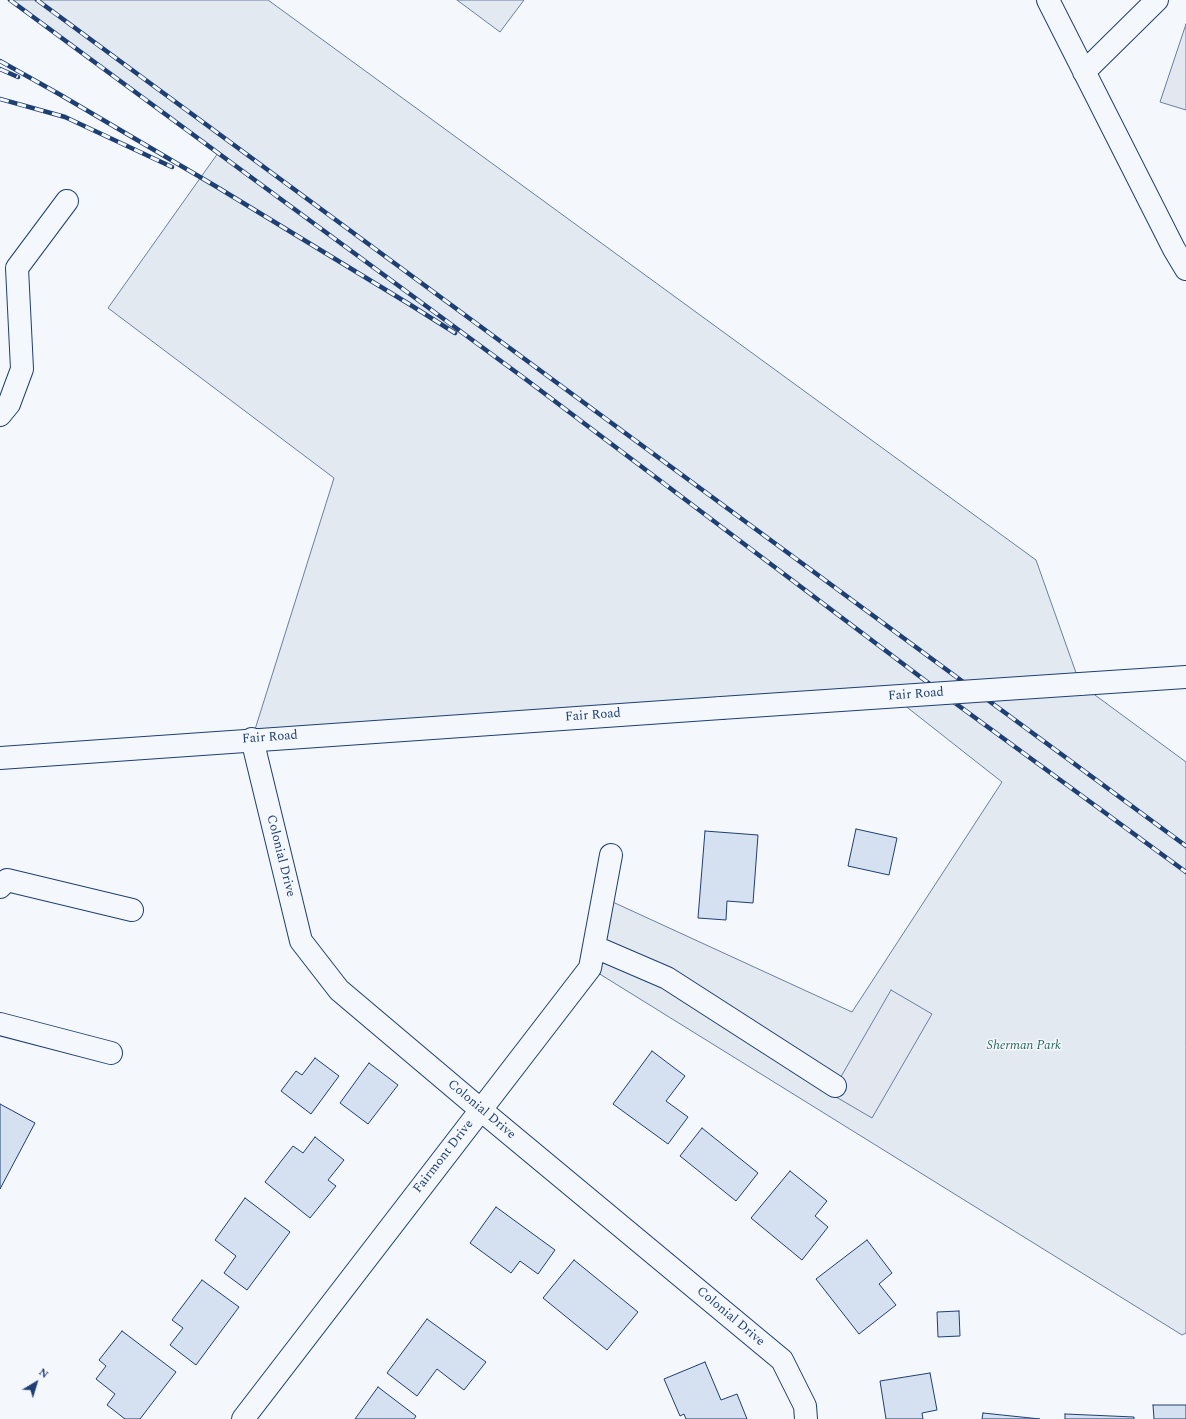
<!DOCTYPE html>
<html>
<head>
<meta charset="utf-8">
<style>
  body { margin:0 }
  #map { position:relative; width:1186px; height:1419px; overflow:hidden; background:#f4f7fb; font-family:Spectral,serif }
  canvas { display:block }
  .north { position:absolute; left:16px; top:1363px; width:40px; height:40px; -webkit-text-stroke:3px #f4f7fb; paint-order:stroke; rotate:38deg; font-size:11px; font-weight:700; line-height:16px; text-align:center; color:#1d3f73 }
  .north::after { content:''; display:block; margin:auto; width:14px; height:18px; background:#1d3f73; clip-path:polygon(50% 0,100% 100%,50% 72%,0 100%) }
</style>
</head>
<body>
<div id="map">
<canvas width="1186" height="1419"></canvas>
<div class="north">N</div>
</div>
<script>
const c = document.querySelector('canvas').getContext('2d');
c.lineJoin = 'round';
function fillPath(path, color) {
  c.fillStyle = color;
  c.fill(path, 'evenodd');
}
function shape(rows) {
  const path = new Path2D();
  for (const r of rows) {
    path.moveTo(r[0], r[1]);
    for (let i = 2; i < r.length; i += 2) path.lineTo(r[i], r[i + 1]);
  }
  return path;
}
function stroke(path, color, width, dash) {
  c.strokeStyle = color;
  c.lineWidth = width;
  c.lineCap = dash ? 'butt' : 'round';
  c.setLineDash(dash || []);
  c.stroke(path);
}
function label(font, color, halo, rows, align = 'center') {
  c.font = font + ' Spectral,serif';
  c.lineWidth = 3;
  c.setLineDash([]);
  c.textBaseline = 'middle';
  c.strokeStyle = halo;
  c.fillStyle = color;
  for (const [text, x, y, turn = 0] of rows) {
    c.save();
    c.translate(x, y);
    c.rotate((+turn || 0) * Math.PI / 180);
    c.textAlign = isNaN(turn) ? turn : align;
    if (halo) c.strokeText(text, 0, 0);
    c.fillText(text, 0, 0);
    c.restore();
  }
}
const green = shape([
  [10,0,268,0,1036,560,1080,684,1186,762,1186,1333,1182,1335,590,968,604,898,852,1012,1002,782,894,697,252,739,334,478,108,308,218,153,10,0],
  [457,0,524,0,500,32,457,0]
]);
fillPath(green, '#e3e9f0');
stroke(green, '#687fa3', 1);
const parking = shape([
  [1186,24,1186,110,1160,102,1186,24],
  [891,990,932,1014,872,1118,831,1094,891,990]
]);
fillPath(parking, '#e3e8f0');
stroke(parking, '#687fa3', 1);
const building = shape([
  [856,829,897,838,889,875,848,866,856,829],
  [705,831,758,835,753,903,727,901,726,920,698,918,705,831],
  [652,1051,685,1076,666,1101,688,1117,668,1144,613,1104,652,1051],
  [315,1058,339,1076,311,1114,281,1091,296,1071,302,1075,315,1058],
  [369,1063,398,1085,368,1124,340,1103,369,1063],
  [0,1104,35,1123,0,1189,0,1104],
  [702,1128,758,1173,736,1201,680,1156,702,1128],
  [315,1137,344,1160,328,1180,336,1186,310,1218,265,1182,293,1146,303,1153,315,1137],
  [790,1171,827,1201,815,1216,828,1227,802,1260,751,1218,790,1171],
  [245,1198,290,1232,247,1290,224,1273,236,1256,215,1240,245,1198],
  [496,1207,555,1250,538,1274,520,1261,511,1273,470,1243,496,1207],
  [867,1240,892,1273,879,1284,896,1305,859,1334,816,1279,867,1240],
  [574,1260,638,1312,607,1350,543,1298,574,1260],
  [202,1280,239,1307,196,1365,170,1345,183,1328,172,1320,202,1280],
  [959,1311,960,1336,938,1337,937,1312,959,1311],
  [427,1319,486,1362,464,1390,437,1369,417,1396,387,1373,427,1319],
  [122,1331,176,1372,140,1419,125,1419,107,1405,115,1394,96,1379,106,1366,99,1360,122,1331],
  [705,1362,721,1400,737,1394,747,1419,686,1419,684,1414,680,1416,664,1379,705,1362],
  [930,1373,937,1410,922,1413,923,1419,886,1419,880,1381,930,1373],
  [378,1387,416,1416,414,1419,355,1419,378,1387],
  [1153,1405,1186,1405,1186,1419,1154,1419,1153,1405],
  [983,1413,1040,1419,982,1419,983,1413],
  [1065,1414,1134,1417,1134,1419,1065,1419,1065,1414]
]);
fillPath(building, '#d5e0f0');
stroke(building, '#1d3f73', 1);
const minor = shape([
  [1048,0,1174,249,1186,269],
  [1084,72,1157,0],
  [0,415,9,404,22,369,17,268,67,201],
  [252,739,301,941,339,990,481,1110,782,1360,805,1406,806,1419],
  [0,887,7,880,132,910],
  [595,947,667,978,835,1086],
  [0,1024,111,1053],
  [243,1419,590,968,611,855]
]);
const major = shape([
  [1080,684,1186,677],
  [0,758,721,708]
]);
stroke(minor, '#1d3f73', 24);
stroke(major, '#1d3f73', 24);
stroke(minor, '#f4f7fb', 22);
stroke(major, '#f4f7fb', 22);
const rail = shape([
  [10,0,524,378,955,703,1186,872],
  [37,0,1186,846],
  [0,61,59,94,217,187,409,304,455,333],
  [0,69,18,77],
  [0,99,65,117,172,167]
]);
stroke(rail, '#1d3f73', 4.5);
stroke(rail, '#f4f7fb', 3, [9]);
const majorBridge = shape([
  [721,708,1080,684]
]);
stroke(majorBridge, '#1d3f73', 24, []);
stroke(majorBridge, '#f4f7fb', 22);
label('13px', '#1d3f73', '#f4f7fb', [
  ["Fair Road",916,695,-4],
  ["Fair Road",593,716,-4],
  ["Fair Road",270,738,-4],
  ["Colonial Drive",280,856,76],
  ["Colonial Drive",481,1110,40],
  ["Fairmont Drive",444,1157,-52],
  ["Colonial Drive",730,1317,40]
]);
label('italic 13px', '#2c6c60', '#f4f7fb', [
  ["Sherman Park",1024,1046]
]);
</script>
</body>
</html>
